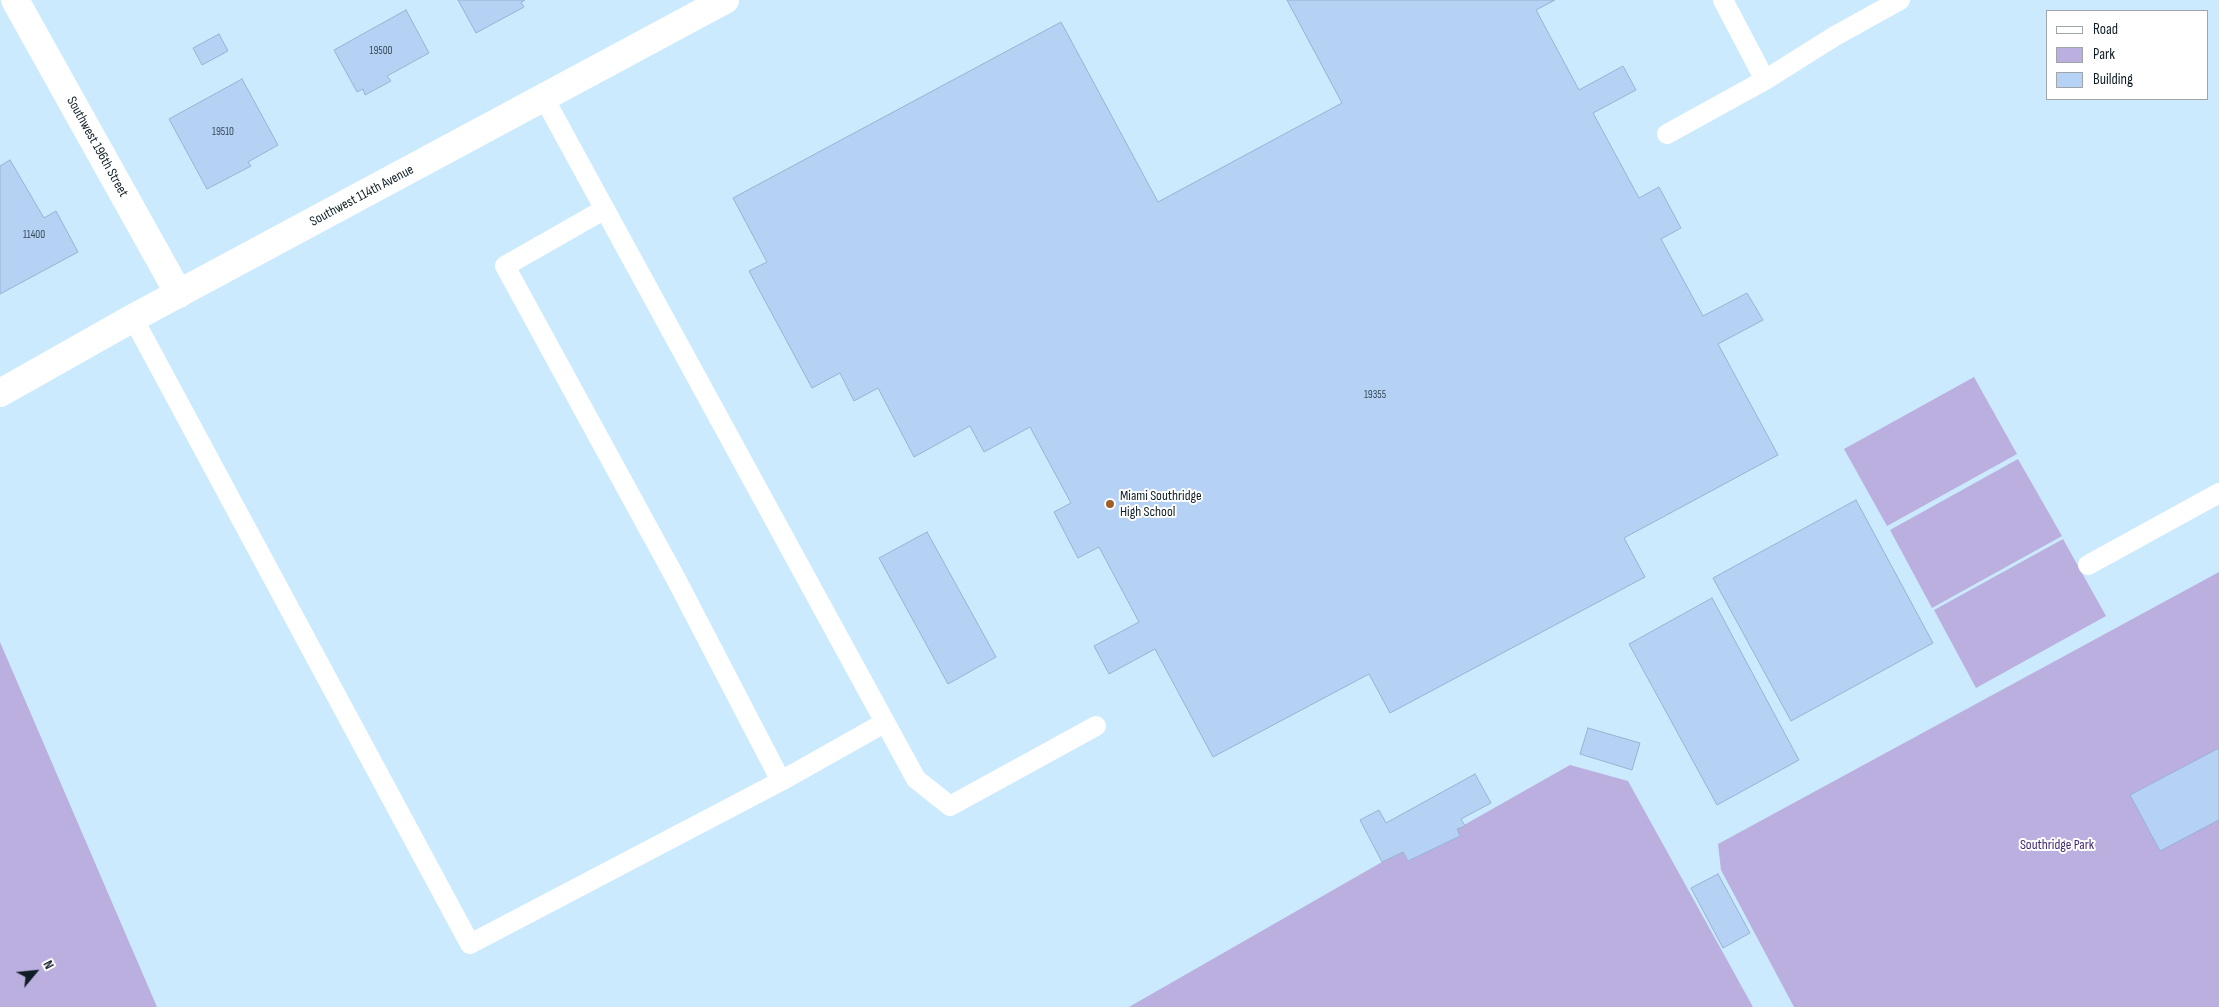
<!DOCTYPE html>
<html>
<head>
<meta charset="utf-8">
<style>
  body { margin:0 }
  #map { position:relative; width:2219px; height:1007px; overflow:hidden; background:#cbeafe; font-family:"Sofia Sans Condensed",sans-serif }
  canvas { display:block }
  .legend { position:absolute; left:2046px; top:10px; width:162px; height:90px; box-sizing:border-box; background:#fff; border:1px solid #9fa5a8; margin:0; padding:6px 9px; list-style:none; font-size:15px; color:#0f1e26 }
  .legend li { display:flex; align-items:center; gap:10px; height:25px }
  .legend b { width:25px; border:1px solid #9fa5a8 }
  .north { position:absolute; left:10px; top:947px; width:50px; height:50px; -webkit-text-stroke:4px #fff; paint-order:stroke; rotate:62deg; font-size:14px; font-weight:700; line-height:20px; text-align:center; color:#0f1e26 }
  .north::after { content:''; display:block; margin:auto; width:18px; height:22px; background:#0f1e26; clip-path:polygon(50% 0,100% 100%,50% 72%,0 100%) }
</style>
</head>
<body>
<div id="map">
<canvas width="2219" height="1007"></canvas>
<ul class="legend">
<li><b style="height:6px;background:#fff"></b>Road</li>
<li><b style="height:14px;background:#baafdf"></b>Park</li>
<li><b style="height:14px;background:#b5d1f4"></b>Building</li>
</ul>
<div class="north">N</div>
</div>
<script>
const c = document.querySelector('canvas').getContext('2d');
c.lineJoin = 'round';
function fillPath(path, color) {
  c.fillStyle = color;
  c.fill(path, 'evenodd');
}
function shape(rows) {
  const path = new Path2D();
  for (const r of rows) {
    path.moveTo(r[0], r[1]);
    for (let i = 2; i < r.length; i += 2) path.lineTo(r[i], r[i + 1]);
  }
  return path;
}
function stroke(path, color, width, dash) {
  c.strokeStyle = color;
  c.lineWidth = width;
  c.lineCap = dash ? 'butt' : 'round';
  c.setLineDash(dash || []);
  c.stroke(path);
}
function label(font, color, halo, rows, align = 'center') {
  c.font = font + ' "Sofia Sans Condensed",sans-serif';
  c.lineWidth = 4;
  c.setLineDash([]);
  c.textBaseline = 'middle';
  c.strokeStyle = halo;
  c.fillStyle = color;
  for (const [text, x, y, turn = 0] of rows) {
    c.save();
    c.translate(x, y);
    c.rotate((+turn || 0) * Math.PI / 180);
    c.textAlign = isNaN(turn) ? turn : align;
    if (halo) c.strokeText(text, 0, 0);
    c.fillText(text, 0, 0);
    c.restore();
  }
}
fillPath(shape([
  [1974,377,2017,454,1887,526,1844,449],
  [2018,459,2062,536,1932,608,1890,530],
  [2063,539,2106,616,1976,688,1934,610],
  [2219,572,2219,1007,1794,1007,1721,870,1718,844],
  [0,642,157,1007,0,1007],
  [1570,765,1628,781,1753,1007,1129,1007,1382,862,1403,852,1408,861,1460,836,1457,829]
]), '#baafdf');
const building = shape([
  [458,0,525,0,521,2,524,7,476,33,458,0],
  [1287,0,1555,0,1536,10,1579,90,1623,66,1636,90,1593,113,1639,198,1659,187,1681,228,1661,239,1703,316,1747,293,1763,320,1718,344,1778,455,1624,538,1645,577,1390,713,1369,674,1213,757,1155,649,1109,674,1094,646,1139,622,1099,547,1078,558,1054,512,1071,503,1030,427,984,452,970,426,914,457,878,388,854,401,840,373,812,388,749,271,767,262,733,198,1061,22,1158,202,1342,103,1287,0],
  [406,10,429,53,387,76,391,81,365,95,363,89,357,92,334,50,406,10],
  [219,34,228,51,202,65,193,48,219,34],
  [242,79,278,145,248,162,251,166,207,189,169,119,242,79],
  [10,160,44,218,56,211,78,252,0,294,0,166,10,160],
  [1856,500,1933,643,1791,721,1713,578,1856,500],
  [927,532,996,657,948,684,879,558,927,532],
  [1712,598,1799,760,1717,805,1629,644,1712,598],
  [1588,728,1640,743,1632,770,1580,754,1588,728],
  [2219,748,2219,820,2160,851,2130,795,2219,748],
  [1475,774,1491,803,1461,819,1465,826,1457,829,1460,836,1408,861,1403,852,1382,862,1360,820,1379,810,1386,823,1475,774],
  [1718,874,1750,933,1723,948,1691,888,1718,874]
]);
fillPath(building, '#b5d1f4');
stroke(building, '#99b2d2', 1);
stroke(shape([
  [1723,0,1765,80],
  [544,98,916,779,950,806,1096,726],
  [1667,134,1765,80,1835,36,1900,0],
  [605,209,505,266,676,579,781,781],
  [133,318,470,944,781,781,884,723],
  [2088,565,2219,493]
]), '#fff', 20);
stroke(shape([
  [15,0,179,294]
]), '#fff', 28);
stroke(shape([
  [0,393,133,318,725,0]
]), '#fff', 28);
for (const [x, y, r, color] of [
  [1110,504,5,"#a05e2b"]
]) {
  const dot = new Path2D();
  dot.arc(x, y, r, 0, 2 * Math.PI);
  c.fillStyle = color;
  c.fill(dot);
  stroke(dot, '#fff', 2);
}
label('11px', '#384b5a', null, [
  ["19500",381,51],
  ["19510",223,132],
  ["11400",34,235],
  ["19355",1375,395]
]);
label('14px', '#0f1e26', '#fff', [
  ["Southwest 196th Street",97,147,61],
  ["Southwest 114th Avenue",362,196,-28]
]);
label('14px', '#0f1e26', '#fff', [
  ["Miami Southridge",1120,496],
  ["High School",1120,512]
], 'left');
label('14px', '#422775', '#fff', [
  ["Southridge Park",2057,845]
]);
</script>
</body>
</html>
